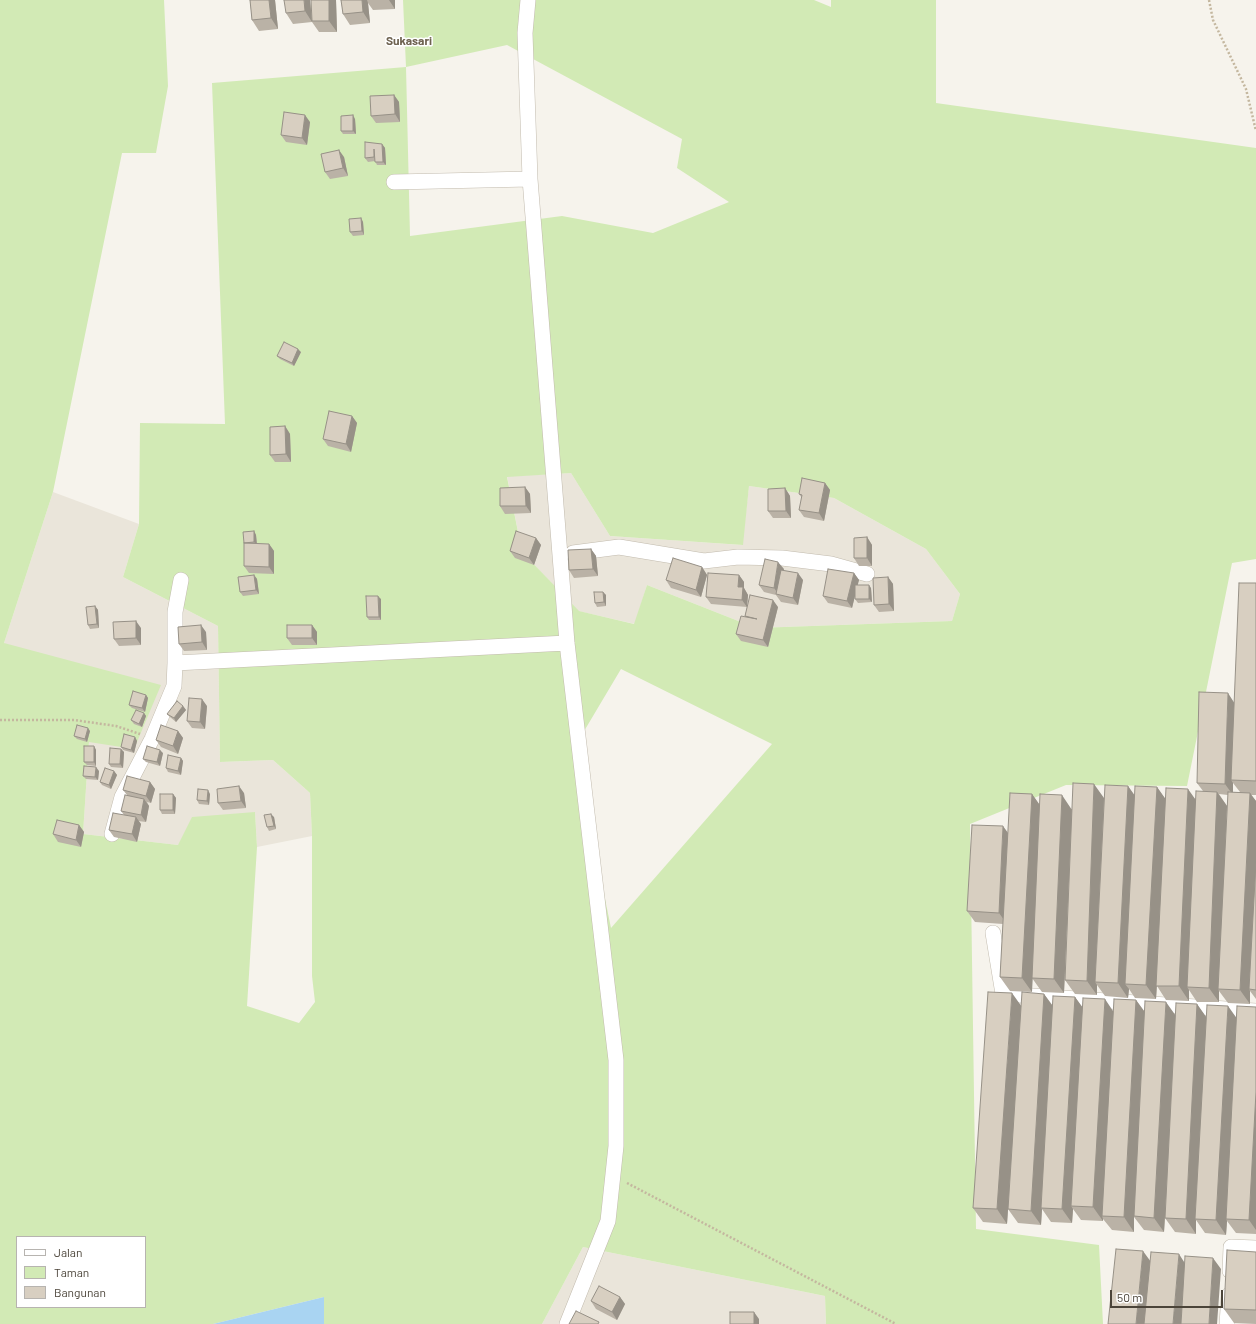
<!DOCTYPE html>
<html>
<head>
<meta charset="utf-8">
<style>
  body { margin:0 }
  #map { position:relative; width:1256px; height:1324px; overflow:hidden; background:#f6f3ec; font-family:Barlow,sans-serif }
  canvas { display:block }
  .legend { position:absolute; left:16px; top:1236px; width:130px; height:72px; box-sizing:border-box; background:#fff; border:1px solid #b7b4b0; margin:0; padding:5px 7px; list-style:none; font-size:12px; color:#4b4439 }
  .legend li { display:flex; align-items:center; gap:8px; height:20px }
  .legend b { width:20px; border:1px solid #b7b4b0 }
  .scale { position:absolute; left:1110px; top:1290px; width:113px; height:18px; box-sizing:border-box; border:2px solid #4b4439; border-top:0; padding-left:5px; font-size:12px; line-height:14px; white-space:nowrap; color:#4b4439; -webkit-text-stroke:3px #fff; paint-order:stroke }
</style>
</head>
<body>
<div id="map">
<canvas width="1256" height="1324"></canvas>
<ul class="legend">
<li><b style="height:5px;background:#fff"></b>Jalan</li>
<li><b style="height:11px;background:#d2eab5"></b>Taman</li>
<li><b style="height:11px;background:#d8cfc1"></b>Bangunan</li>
</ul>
<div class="scale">50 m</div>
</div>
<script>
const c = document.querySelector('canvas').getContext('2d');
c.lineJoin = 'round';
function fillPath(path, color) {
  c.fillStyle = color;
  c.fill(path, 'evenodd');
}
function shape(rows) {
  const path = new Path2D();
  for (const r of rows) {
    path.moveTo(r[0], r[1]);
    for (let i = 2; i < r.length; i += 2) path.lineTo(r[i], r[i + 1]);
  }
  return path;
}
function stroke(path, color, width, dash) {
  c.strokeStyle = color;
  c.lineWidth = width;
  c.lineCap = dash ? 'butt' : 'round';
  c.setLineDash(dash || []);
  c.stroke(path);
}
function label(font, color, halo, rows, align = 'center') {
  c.font = font + ' Barlow,sans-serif';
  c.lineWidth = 3;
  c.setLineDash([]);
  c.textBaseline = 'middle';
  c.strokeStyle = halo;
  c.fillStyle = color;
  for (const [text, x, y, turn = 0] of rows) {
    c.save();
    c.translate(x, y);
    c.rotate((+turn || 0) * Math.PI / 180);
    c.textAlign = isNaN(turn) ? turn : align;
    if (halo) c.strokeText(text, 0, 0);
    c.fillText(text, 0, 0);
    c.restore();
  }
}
fillPath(shape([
  [571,473,610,536,742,545,749,486,834,498,926,549,960,594,952,621,756,628,647,585,635,624,578,611,522,552,507,476],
  [53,492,139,524,123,577,218,626,220,762,273,760,310,793,312,836,257,847,255,812,178,845,83,834,89,742,4,643],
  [583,1247,825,1296,826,1324,542,1324]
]), '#eae5da');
fillPath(shape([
  [0,0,164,0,168,86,156,153,122,153,53,492,4,643,161,685,134,749,89,742,83,834,178,845,192,817,255,812,257,847,247,1006,299,1023,315,1002,312,976,312,836,310,793,273,760,220,762,218,626,123,577,139,524,140,423,225,424,212,83,406,67,403,0,814,0,831,7,831,0,936,0,936,103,1256,148,1256,559,1232,563,1187,786,1066,785,970,824,976,1229,1099,1245,1103,1324,826,1324,825,1296,583,1247,542,1324,324,1324,324,1297,213,1324,0,1324],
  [507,45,682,139,677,168,729,202,653,233,562,216,410,236,406,67],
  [571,473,610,536,743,545,749,486,834,498,926,549,960,594,952,621,756,628,647,585,634,624,579,611,522,552,507,477],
  [621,669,772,744,611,928,574,748],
  [17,1237,145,1237,145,1307,17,1307]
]), '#d2eab5');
fillPath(shape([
  [324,1297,324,1324,213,1324]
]), '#a9d4f2');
const minor = shape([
  [528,0,525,33,530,179,567,643,616,1060,616,1146,608,1221,567,1324],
  [394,182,530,179],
  [573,553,619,547,704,561,738,557,782,558,831,564,867,574],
  [175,663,175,612,181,580],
  [112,834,122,797,152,739,174,686,175,663,567,643],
  [993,933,1003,994,1256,1011],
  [1230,1271,1231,1247,1256,1248],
  [1227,1324,1229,1295]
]);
stroke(minor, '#c2bbae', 16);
stroke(shape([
  [1209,0,1213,20,1246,89,1256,131],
  [0,720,74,720,116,726,140,734],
  [627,1183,896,1324]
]), '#c4b79f', 2.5, [2, 2]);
stroke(minor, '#fff', 15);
fillPath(shape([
  [250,0,275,0,278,29,259,31,252,20],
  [310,0,312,18,336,0,337,32,319,32,312,22,293,24,286,13],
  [341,0,395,0,395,9,373,10,368,3,370,23,350,25,343,14],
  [394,95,399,102,400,122,376,123,371,116],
  [355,119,356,134,343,134,341,131],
  [310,122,307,145,286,142,281,135],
  [382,144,385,148,386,165,377,165,375,161,368,162,365,158],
  [344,157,348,176,330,179,325,172],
  [361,218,363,222,364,235,353,236,350,232],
  [301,352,294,366,280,359,277,356],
  [352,416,357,423,351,452,328,446,323,439],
  [285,426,290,434,291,462,275,462,270,455],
  [825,483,830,490,824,521,804,517,799,510,802,498,799,494],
  [525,487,530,494,531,513,505,514,500,506],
  [785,488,790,496,791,518,773,518,768,511],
  [254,531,256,535,257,544,269,544,274,551,274,574,249,573,244,566,244,543],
  [867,537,872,545,872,566,859,566,854,558],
  [536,538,541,545,534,565,515,558,510,551],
  [591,549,596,556,598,576,574,578,569,570],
  [702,567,707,575,701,597,671,588,666,580],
  [784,569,783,570,803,580,798,605,781,602,776,595,764,592,759,585],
  [854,573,859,580,857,585,871,588,872,602,858,603,855,599,855,595,852,608,828,603,823,596],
  [254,575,257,579,259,594,243,596,240,592],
  [739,575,744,582,744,588,748,595,747,605,778,607,768,647,741,641,736,634,745,617,745,616,747,607,711,604,706,597],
  [888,577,893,584,894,611,879,612,874,605],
  [1256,583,1256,795,1251,795,1256,801,1256,999,1250,991,1250,1004,1228,1003,1219,991,1219,1002,1197,1002,1189,990,1189,1001,1166,1000,1157,986,1156,999,1135,998,1129,989,1128,998,1105,996,1097,985,1097,995,1075,994,1065,980,1069,864,1064,993,1042,992,1032,978,1032,992,1010,991,1000,977,1003,924,975,922,967,911,1008,834,1032,794,1040,806,1072,809,1104,798,1128,786,1135,797,1157,787,1165,799,1195,799,1203,791,1197,783,1234,703],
  [1233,783,1240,792,1233,792],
  [1219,794,1228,795,1226,839,1227,806],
  [603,592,606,595,606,606,597,607,595,603],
  [381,599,381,620,369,620,367,617],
  [95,606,98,610,99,628,90,629,88,625],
  [312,625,317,632,317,645,292,645,287,638],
  [141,628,141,645,119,646,114,639],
  [206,632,207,650,184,651,179,644],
  [146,695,148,698,145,712,132,708,129,705],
  [183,706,186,710,176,722,170,717,167,714],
  [207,706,205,729,192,728,187,721],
  [144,713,146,716,142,727,134,724,131,720],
  [90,731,87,742,77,739,74,736],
  [178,731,183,738,178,754,161,747,156,740],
  [135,737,137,741,134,753,123,750,121,747],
  [94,746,96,750,96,766,87,765,84,762],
  [121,749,124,752,123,768,111,767,109,764],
  [163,753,160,766,146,762,143,759],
  [181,758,183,761,181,775,168,772,166,768],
  [99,771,98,780,86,779,83,776],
  [114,771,117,775,111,789,102,785,100,782],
  [150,782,155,789,151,803,147,802,149,806,146,822,138,821,141,824,137,842,114,837,109,830,124,815,121,811,127,795,123,790],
  [244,793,246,808,223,810,218,803],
  [173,794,176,798,175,814,162,814,160,810],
  [210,794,209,805,199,804,197,800],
  [274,817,276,829,269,831,267,827],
  [79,825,84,832,81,847,58,842,53,834],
  [1044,994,1053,1006,1075,997,1083,1008,1113,1011,1136,1000,1145,1012,1175,1016,1197,1004,1206,1018,1236,1018,1256,1007,1256,1234,1236,1233,1227,1221,1226,1235,1205,1233,1196,1220,1196,1234,1175,1232,1165,1218,1164,1232,1144,1230,1134,1217,1134,1232,1112,1230,1103,1219,1103,1221,1081,1220,1073,1209,1072,1223,1051,1222,1042,1209,1041,1225,1018,1223,1008,1209,1007,1224,983,1222,973,1208,1021,1006],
  [1256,1252,1256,1324,1234,1323,1224,1309],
  [620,1297,625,1304,617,1320,596,1309,591,1301]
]), '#bab2a6');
fillPath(shape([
  [269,0,275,0,278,29,271,18],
  [304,0,310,0,312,22,305,11],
  [329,0,336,0,337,32,329,21],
  [362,0,367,0,368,3,370,23,363,12],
  [389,0,395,0,395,9],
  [394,95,399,102,400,122,395,114],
  [305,115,310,122,307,145,302,138],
  [353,115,355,119,356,134,353,131],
  [382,144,385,148,386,165,383,162],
  [339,150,344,157,348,176,343,168],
  [361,218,363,222,364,235,362,231],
  [298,349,301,352,294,366,292,363],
  [352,416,357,423,351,452,346,444],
  [285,426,290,434,291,462,286,454],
  [825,483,830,490,824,521,819,513],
  [525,487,530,494,531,513,526,506],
  [785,488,790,496,791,518,786,511],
  [254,531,256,535,257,546,254,542],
  [867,537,872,545,872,566,867,558],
  [536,538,541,545,534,565,529,558],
  [269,544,274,551,274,574,269,567],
  [591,549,596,556,598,576,593,569],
  [778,562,784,569,779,595,774,588],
  [702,567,707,575,701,597,696,590],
  [798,573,803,580,798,605,793,598],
  [854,573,859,580,852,608,847,601],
  [254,575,257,579,259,594,256,590],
  [739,575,744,582,744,588,748,595,747,607,742,600,738,587],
  [888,577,893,584,894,611,889,604],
  [869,585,871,588,872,602,869,599],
  [603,592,606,595,606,606,604,602],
  [378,596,381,599,381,620,379,617],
  [773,600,778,607,768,647,763,640],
  [95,606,98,610,99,628,97,624],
  [136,621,141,628,141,645,136,638],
  [201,625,206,632,207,650,202,642],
  [312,625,317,632,317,645,312,638],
  [1228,693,1235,704,1231,780,1233,783,1233,795,1225,784],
  [146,695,148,698,145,712,142,708],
  [202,699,207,706,205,729,200,722],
  [183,706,186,710,176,722,174,718],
  [144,713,146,716,142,727,139,724],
  [88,728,90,731,87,742,85,739],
  [178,731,183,738,178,754,173,746],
  [135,737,137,741,134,753,131,750],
  [94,746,96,750,96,766,94,762],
  [121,749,124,752,123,768,120,764],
  [160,750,163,753,160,766,157,762],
  [181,758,183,761,181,775,178,771],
  [96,767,99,771,98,780,95,777],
  [114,771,117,775,111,789,109,785],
  [150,782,155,789,151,803,146,796],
  [1094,784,1104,798,1095,982,1097,985,1097,995,1087,981],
  [239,786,244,793,246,808,241,801],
  [1128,786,1138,800,1125,984,1129,989,1128,998,1118,983],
  [1157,787,1167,801,1156,999,1146,985],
  [1188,789,1198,803,1187,987,1189,990,1189,1001,1179,986],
  [208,790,210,794,209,805,207,801],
  [1217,792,1227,806,1219,989,1218,989,1219,991,1219,1002,1209,988],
  [1250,793,1256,801,1256,884,1249,989,1250,991,1250,1004,1240,990],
  [173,794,176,798,175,814,173,810],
  [1032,794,1042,808,1032,992,1022,978],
  [1062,795,1072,810,1064,993,1054,979],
  [144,799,149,806,146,822,141,815],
  [271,814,274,817,276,829,274,826],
  [136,817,141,824,137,842,132,834],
  [79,825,84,832,81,847,76,840],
  [1003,826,1011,837,1007,924,999,913],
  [1012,993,1022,1007,1007,1224,997,1209],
  [1044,994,1054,1008,1041,1208,1042,1209,1041,1225,1031,1211],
  [1075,997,1085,1011,1071,1206,1073,1209,1072,1223,1062,1209],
  [1105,999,1115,1014,1102,1216,1103,1219,1103,1221,1093,1207],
  [1136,1000,1146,1014,1134,1216,1134,1232,1124,1217],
  [1166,1002,1176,1016,1164,1232,1154,1218],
  [1197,1004,1207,1018,1195,1219,1196,1220,1196,1234,1186,1219],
  [1228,1006,1238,1020,1226,1219,1227,1221,1226,1235,1216,1220],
  [1256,1092,1256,1230,1249,1220],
  [1143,1251,1151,1262,1145,1324,1136,1324],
  [1179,1254,1186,1265,1181,1324,1173,1324],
  [1213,1258,1221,1269,1217,1324,1209,1324],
  [620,1297,625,1304,617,1320,612,1312],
  [754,1312,759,1319,759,1324,754,1324]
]), '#979187');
const building = shape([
  [250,0,269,0,271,18,252,20,250,0],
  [284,0,304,0,305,11,286,13,284,0],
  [311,0,329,0,329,21,312,21,311,0],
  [341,0,362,0,363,12,343,14,341,0],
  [394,95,395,114,371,116,370,96,394,95],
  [284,112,305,115,302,138,281,135,284,112],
  [353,115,353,131,341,131,341,116,353,115],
  [365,142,382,144,383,162,375,162,374,149,374,157,365,158,365,142],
  [339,150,343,168,325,172,321,154,339,150],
  [361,218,362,231,350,232,349,219,361,218],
  [284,342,298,349,292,363,277,356,284,342],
  [329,411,352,416,346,444,323,439,329,411],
  [285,426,286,454,270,455,270,427,285,426],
  [802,478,825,483,819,513,799,510,802,495,799,494,802,478],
  [525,487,526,506,500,506,500,488,525,487],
  [785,488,786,511,768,511,768,489,785,488],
  [254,531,254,542,244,543,243,532,254,531],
  [516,531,536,538,529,558,510,551,516,531],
  [867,537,867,558,854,558,854,538,867,537],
  [244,543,269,544,269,567,244,566,244,543],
  [591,549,593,569,569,570,568,550,591,549],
  [673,558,702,567,696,590,666,580,673,558],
  [765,559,778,562,774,588,759,585,765,559],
  [828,569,854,573,847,601,823,596,828,569],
  [781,570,798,573,793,598,776,594,781,570],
  [708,573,739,575,738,587,743,587,742,600,706,597,708,573],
  [254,575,256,590,240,592,238,577,254,575],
  [888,577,889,604,874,605,873,578,888,577],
  [1239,583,1256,583,1256,781,1231,780,1239,583],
  [855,585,869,585,869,599,855,599,855,585],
  [594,592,603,592,604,602,595,603,594,592],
  [750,595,773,600,763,640,736,634,741,616,757,619,745,616,750,595],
  [366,596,378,596,379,617,367,617,366,596],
  [95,606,97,624,88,625,86,607,95,606],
  [136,621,136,638,114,639,113,622,136,621],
  [201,625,202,642,179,644,178,627,201,625],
  [287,625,312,625,312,638,287,638,287,625],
  [133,691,146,695,142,708,129,705,133,691],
  [1199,692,1228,693,1225,784,1197,783,1199,692],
  [189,698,202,699,200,722,187,721,189,698],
  [177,701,183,706,174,718,167,714,177,701],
  [136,710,144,713,139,724,131,720,136,710],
  [77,725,88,728,85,739,74,736,77,725],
  [161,725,178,731,173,746,156,740,161,725],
  [124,734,135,737,131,750,121,747,124,734],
  [84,746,94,746,94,762,84,762,84,746],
  [147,746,160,750,157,762,143,759,147,746],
  [110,748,121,749,120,764,109,764,110,748],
  [168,755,181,758,178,771,166,768,168,755],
  [84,766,96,767,95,777,83,776,84,766],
  [105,768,114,771,109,785,100,782,105,768],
  [127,776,150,782,146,796,123,790,127,776],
  [1073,783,1094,784,1087,981,1065,980,1073,783],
  [1105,785,1128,786,1118,983,1095,982,1105,785],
  [239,786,241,801,218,803,217,789,239,786],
  [1135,786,1157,787,1146,985,1125,984,1135,786],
  [1166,788,1188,789,1179,986,1156,986,1166,788],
  [198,789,208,790,207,801,197,800,198,789],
  [1196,791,1217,792,1209,988,1187,987,1196,791],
  [1228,792,1250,793,1240,990,1218,989,1228,792],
  [1010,793,1032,794,1022,978,1000,977,1010,793],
  [160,794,173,794,173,810,160,810,160,794],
  [1040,794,1062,795,1054,979,1032,978,1040,794],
  [125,795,144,799,141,815,121,811,125,795],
  [113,813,136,817,132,834,109,830,113,813],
  [271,814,274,826,267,827,264,815,271,814],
  [57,820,79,825,76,840,53,834,57,820],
  [972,825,1003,826,999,913,967,911,972,825],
  [1256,862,1256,990,1249,989,1256,862],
  [988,992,1012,993,997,1209,973,1208,988,992],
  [1022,992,1044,994,1031,1211,1008,1209,1022,992],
  [1053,996,1075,997,1062,1209,1041,1208,1053,996],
  [1083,998,1105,999,1093,1207,1071,1206,1083,998],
  [1114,999,1136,1000,1124,1217,1102,1216,1114,999],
  [1145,1001,1166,1002,1154,1218,1134,1216,1145,1001],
  [1176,1003,1197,1004,1186,1219,1165,1218,1176,1003],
  [1207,1005,1228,1006,1216,1220,1195,1219,1207,1005],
  [1237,1006,1256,1007,1256,1092,1249,1220,1226,1219,1237,1006],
  [1116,1249,1143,1251,1136,1324,1108,1324,1116,1249],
  [1227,1250,1256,1252,1256,1310,1224,1309,1227,1250],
  [1151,1252,1179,1254,1173,1324,1144,1324,1151,1252],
  [1185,1256,1213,1258,1209,1324,1181,1324,1185,1256],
  [599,1286,620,1297,612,1312,591,1301,599,1286],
  [576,1311,599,1322,598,1324,569,1324,576,1311],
  [730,1312,754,1312,754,1324,730,1324,730,1312]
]);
fillPath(building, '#d8cfc1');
stroke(building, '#979187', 1);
label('bold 12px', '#6e6250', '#fff', [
  ["Sukasari",409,41]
]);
</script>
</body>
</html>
